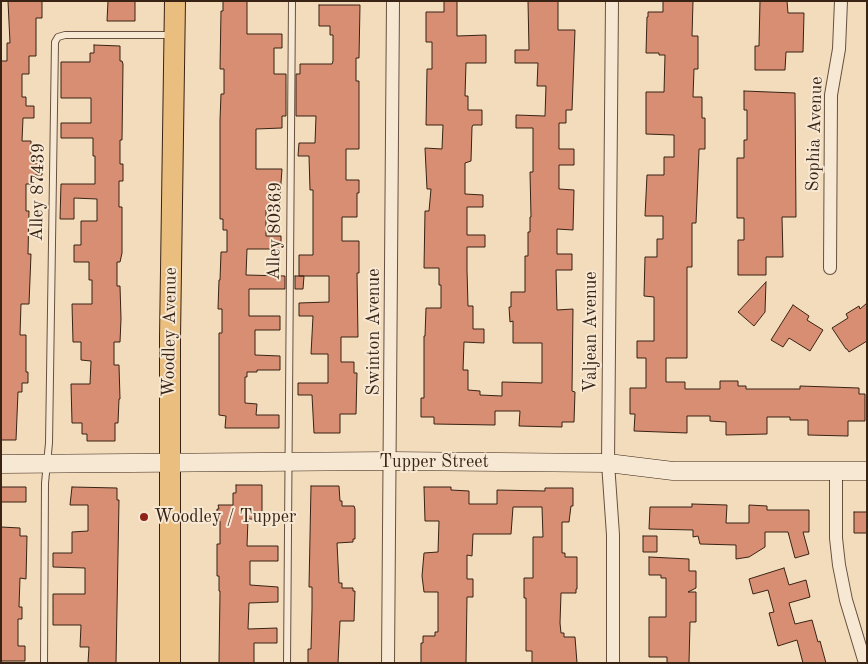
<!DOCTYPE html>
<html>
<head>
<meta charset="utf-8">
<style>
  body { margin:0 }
  #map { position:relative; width:868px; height:664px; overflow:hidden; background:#f3dcbb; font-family:"Old Standard TT",serif }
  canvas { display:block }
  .frame { position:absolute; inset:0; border:2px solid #382315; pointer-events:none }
</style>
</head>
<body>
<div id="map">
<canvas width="868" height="664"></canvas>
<div class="frame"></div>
</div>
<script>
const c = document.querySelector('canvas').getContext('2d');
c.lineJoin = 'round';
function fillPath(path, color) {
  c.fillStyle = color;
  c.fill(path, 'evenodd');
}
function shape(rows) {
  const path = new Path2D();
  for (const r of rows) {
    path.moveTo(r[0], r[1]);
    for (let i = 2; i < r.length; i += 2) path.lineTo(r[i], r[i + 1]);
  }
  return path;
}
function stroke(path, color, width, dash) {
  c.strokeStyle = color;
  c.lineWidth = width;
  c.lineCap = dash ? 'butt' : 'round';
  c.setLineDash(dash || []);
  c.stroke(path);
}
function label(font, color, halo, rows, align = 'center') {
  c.font = font + ' "Old Standard TT",serif';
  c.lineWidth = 4;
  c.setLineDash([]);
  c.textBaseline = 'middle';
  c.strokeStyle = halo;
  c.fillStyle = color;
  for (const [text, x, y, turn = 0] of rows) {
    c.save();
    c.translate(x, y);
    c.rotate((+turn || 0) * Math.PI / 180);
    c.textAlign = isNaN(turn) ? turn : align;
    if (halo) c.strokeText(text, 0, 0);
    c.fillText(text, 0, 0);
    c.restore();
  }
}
const building = shape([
  [8,1,42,1,42,18,36,18,36,56,29,56,29,74,22,74,22,97,26,97,26,106,34,106,34,118,23,118,22,141,31,141,31,163,42,163,42,175,33,175,32,184,26,184,26,211,29,211,28,254,31,254,29,304,21,304,20,335,26,335,26,372,28,372,28,383,22,383,22,392,18,392,16,440,1,440,1,61,7,61,7,43,10,43,8,1],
  [108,1,135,1,135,21,107,21,108,1],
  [223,1,247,1,247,34,282,34,282,48,274,48,274,74,286,74,286,116,282,116,282,128,256,129,256,169,282,169,279,210,266,210,266,236,281,236,281,249,247,249,246,275,285,276,285,289,249,289,249,316,280,316,280,330,255,330,255,355,280,356,280,370,257,370,257,372,247,372,247,377,245,377,245,403,257,404,256,415,279,415,279,428,225,428,226,416,219,415,219,333,222,333,222,309,218,309,219,280,220,280,221,252,227,252,227,230,223,230,223,219,220,219,220,120,221,94,224,94,224,69,220,69,221,11,223,11,223,1],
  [444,1,457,1,457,36,486,35,486,63,466,63,465,96,468,96,468,110,482,110,482,125,473,125,472,127,471,161,465,163,465,194,483,195,483,207,467,207,467,235,485,235,485,247,467,247,467,270,468,306,473,306,473,329,484,329,484,343,464,342,463,370,468,370,468,390,480,391,480,395,502,396,502,382,542,383,542,343,513,343,513,321,510,322,509,307,511,307,511,292,525,292,525,256,528,256,528,232,530,232,530,217,531,217,530,172,533,172,533,128,516,128,516,115,545,116,546,86,537,86,538,63,515,63,515,50,529,50,528,1,558,1,558,30,575,30,572,110,566,110,566,123,559,123,559,149,574,149,574,165,559,165,559,189,574,190,573,230,557,229,557,254,572,254,572,270,556,270,557,310,573,309,572,391,575,392,574,422,562,422,562,427,519,426,520,411,495,411,495,425,434,424,434,417,421,417,421,398,424,398,424,336,425,336,426,308,441,308,441,285,439,285,439,268,424,268,425,211,429,211,431,189,427,189,425,148,442,149,443,125,426,125,427,69,432,69,432,42,426,42,426,12,444,12,444,1],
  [663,1,693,1,692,36,698,36,698,69,694,69,693,97,702,97,702,118,705,118,705,149,699,149,699,150,696,223,692,223,692,267,687,267,687,358,666,358,666,382,685,382,685,389,720,389,720,381,738,381,738,386,746,386,746,389,800,389,800,386,859,388,859,394,865,394,865,421,848,421,848,436,808,435,808,420,790,420,790,417,767,417,767,434,726,435,726,422,710,421,710,416,687,416,687,433,634,431,635,414,630,414,630,388,646,388,646,358,637,358,637,341,654,341,654,297,644,296,645,257,657,257,657,239,663,239,663,216,645,216,647,175,664,175,664,157,674,157,674,135,646,134,646,92,664,92,665,55,659,55,659,53,646,53,647,17,648,17,648,12,663,12,663,1],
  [760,1,787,1,788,13,804,13,803,52,786,52,785,70,755,70,755,46,759,46,760,1],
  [319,5,360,5,359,58,356,58,356,81,359,81,359,149,346,149,346,180,359,180,359,193,357,193,357,217,342,217,342,241,359,241,359,273,357,273,358,337,341,337,341,362,354,362,354,373,357,373,356,414,340,414,340,433,314,433,312,395,298,395,298,383,328,383,328,354,311,354,313,316,299,316,299,303,329,302,329,276,299,276,299,255,313,255,313,190,310,190,309,156,298,156,299,143,315,143,316,116,296,116,296,74,300,74,300,64,332,64,333,61,333,35,330,35,330,26,319,26,319,5],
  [94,45,120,46,120,61,122,61,123,64,122,140,120,140,120,164,123,164,123,181,119,181,119,207,122,207,122,253,120,262,117,262,117,286,120,286,121,319,120,342,114,342,114,365,119,365,120,399,119,399,118,423,115,423,115,441,87,441,87,434,82,434,82,423,72,423,71,384,90,384,91,361,81,360,81,342,73,342,72,304,92,304,92,280,89,280,89,262,74,262,74,245,81,245,81,221,97,221,97,199,74,198,74,219,60,219,61,184,95,184,95,156,93,156,93,138,61,138,61,123,91,123,91,98,61,98,61,62,90,62,90,53,94,53,94,45],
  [744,91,795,93,796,217,782,217,783,257,766,257,766,275,738,275,738,240,744,240,744,218,737,218,737,158,744,158,744,140,747,140,747,110,744,110,744,91],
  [295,276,304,276,303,289,295,289,295,276],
  [766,282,765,312,754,326,738,312,766,282],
  [867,303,867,341,849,352,847,349,846,349,832,328,848,318,846,314,859,306,860,309,867,303],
  [793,305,809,316,807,320,823,330,810,351,789,338,783,347,771,340,793,305],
  [236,485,262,485,262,519,248,519,247,546,278,546,278,561,250,561,250,585,278,587,278,602,249,603,248,629,277,628,277,643,254,643,254,663,219,663,220,591,219,591,219,576,217,576,217,544,220,544,220,521,217,521,217,509,219,509,218,505,233,505,233,493,236,493,236,485],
  [311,486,339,486,340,501,342,501,342,506,354,506,355,509,355,539,353,539,353,542,337,543,339,583,342,583,342,588,353,588,353,591,355,591,354,621,340,621,338,663,308,663,308,649,311,649,312,608,312,587,309,587,311,486],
  [1,487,26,487,26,502,1,502,1,487],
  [72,487,117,488,117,500,119,500,116,663,88,663,89,647,80,647,81,625,53,625,53,594,85,594,85,568,53,567,53,553,72,553,72,532,88,531,88,505,70,505,72,487],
  [424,487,451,487,451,490,469,491,469,504,497,504,497,490,545,491,545,488,573,488,573,506,571,506,569,522,562,522,562,553,565,553,565,557,577,557,577,589,576,589,576,593,561,593,560,623,561,633,564,633,564,637,575,637,577,663,532,663,532,651,526,651,526,598,524,598,524,578,533,578,533,537,543,537,542,507,513,507,511,534,473,534,472,556,467,555,467,579,473,579,473,597,467,597,466,663,421,663,421,643,423,643,423,636,435,636,435,632,438,632,438,592,424,592,422,576,424,553,438,552,439,521,425,521,424,487],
  [692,504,727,505,726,523,749,523,749,505,767,506,767,510,809,510,809,532,803,532,809,554,795,558,788,532,765,532,765,547,749,557,736,559,736,545,700,544,698,536,693,537,693,530,649,529,650,507,692,507,692,504],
  [854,512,867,512,867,533,854,533,854,512],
  [1,527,20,528,20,536,27,536,26,579,20,578,19,607,22,607,22,619,18,619,18,646,25,646,25,661,1,661,1,527],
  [643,536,657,536,657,552,643,552,643,536],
  [649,557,689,559,689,571,696,571,696,588,688,592,696,592,696,622,690,622,689,663,667,663,667,657,649,657,649,617,666,617,666,578,661,578,661,575,649,575,649,557],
  [784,568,789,585,806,580,810,597,789,603,795,624,812,620,818,642,820,641,826,663,803,663,797,640,778,646,769,613,774,612,768,590,753,594,749,579,784,568]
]);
fillPath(building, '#d78e72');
stroke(building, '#382315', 1);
const lane = shape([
  [44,663,45,483,49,443,55,42,58,37,65,35,172,35],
  [287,663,292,1]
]);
const street = shape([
  [612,1,608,463,613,535,613,663],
  [830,268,831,95,839,49,841,1],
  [836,471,836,538,839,565,846,600,865,663],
  [388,663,393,1]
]);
const secondary = shape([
  [1,464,390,461,608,463,673,471,867,471]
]);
const primary = shape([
  [170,663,170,337,175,1]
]);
stroke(lane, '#67513e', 8);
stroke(street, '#67513e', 14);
stroke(secondary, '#382315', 19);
stroke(primary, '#382315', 22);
stroke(lane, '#f7e8d3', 6);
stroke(street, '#f7e8d3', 12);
stroke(secondary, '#f7e8d3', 18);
stroke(primary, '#eabe7e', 20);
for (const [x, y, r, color] of [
  [144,517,5,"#8f2418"]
]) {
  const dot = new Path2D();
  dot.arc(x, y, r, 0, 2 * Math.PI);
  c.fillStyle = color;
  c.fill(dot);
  stroke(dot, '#f7e8d3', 2);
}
label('18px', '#382315', '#f7e8d3', [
  ["Sophia Avenue",815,134,-88],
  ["Alley 87439",38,192,-89],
  ["Alley 80369",275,231,-89],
  ["Woodley Avenue",170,332,-89],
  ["Swinton Avenue",374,332,-90],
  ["Valjean Avenue",591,332,-90],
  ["Tupper Street",434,462]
]);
label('18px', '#382315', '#f7e8d3', [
  ["Woodley / Tupper",154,517]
], 'left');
</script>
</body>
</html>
